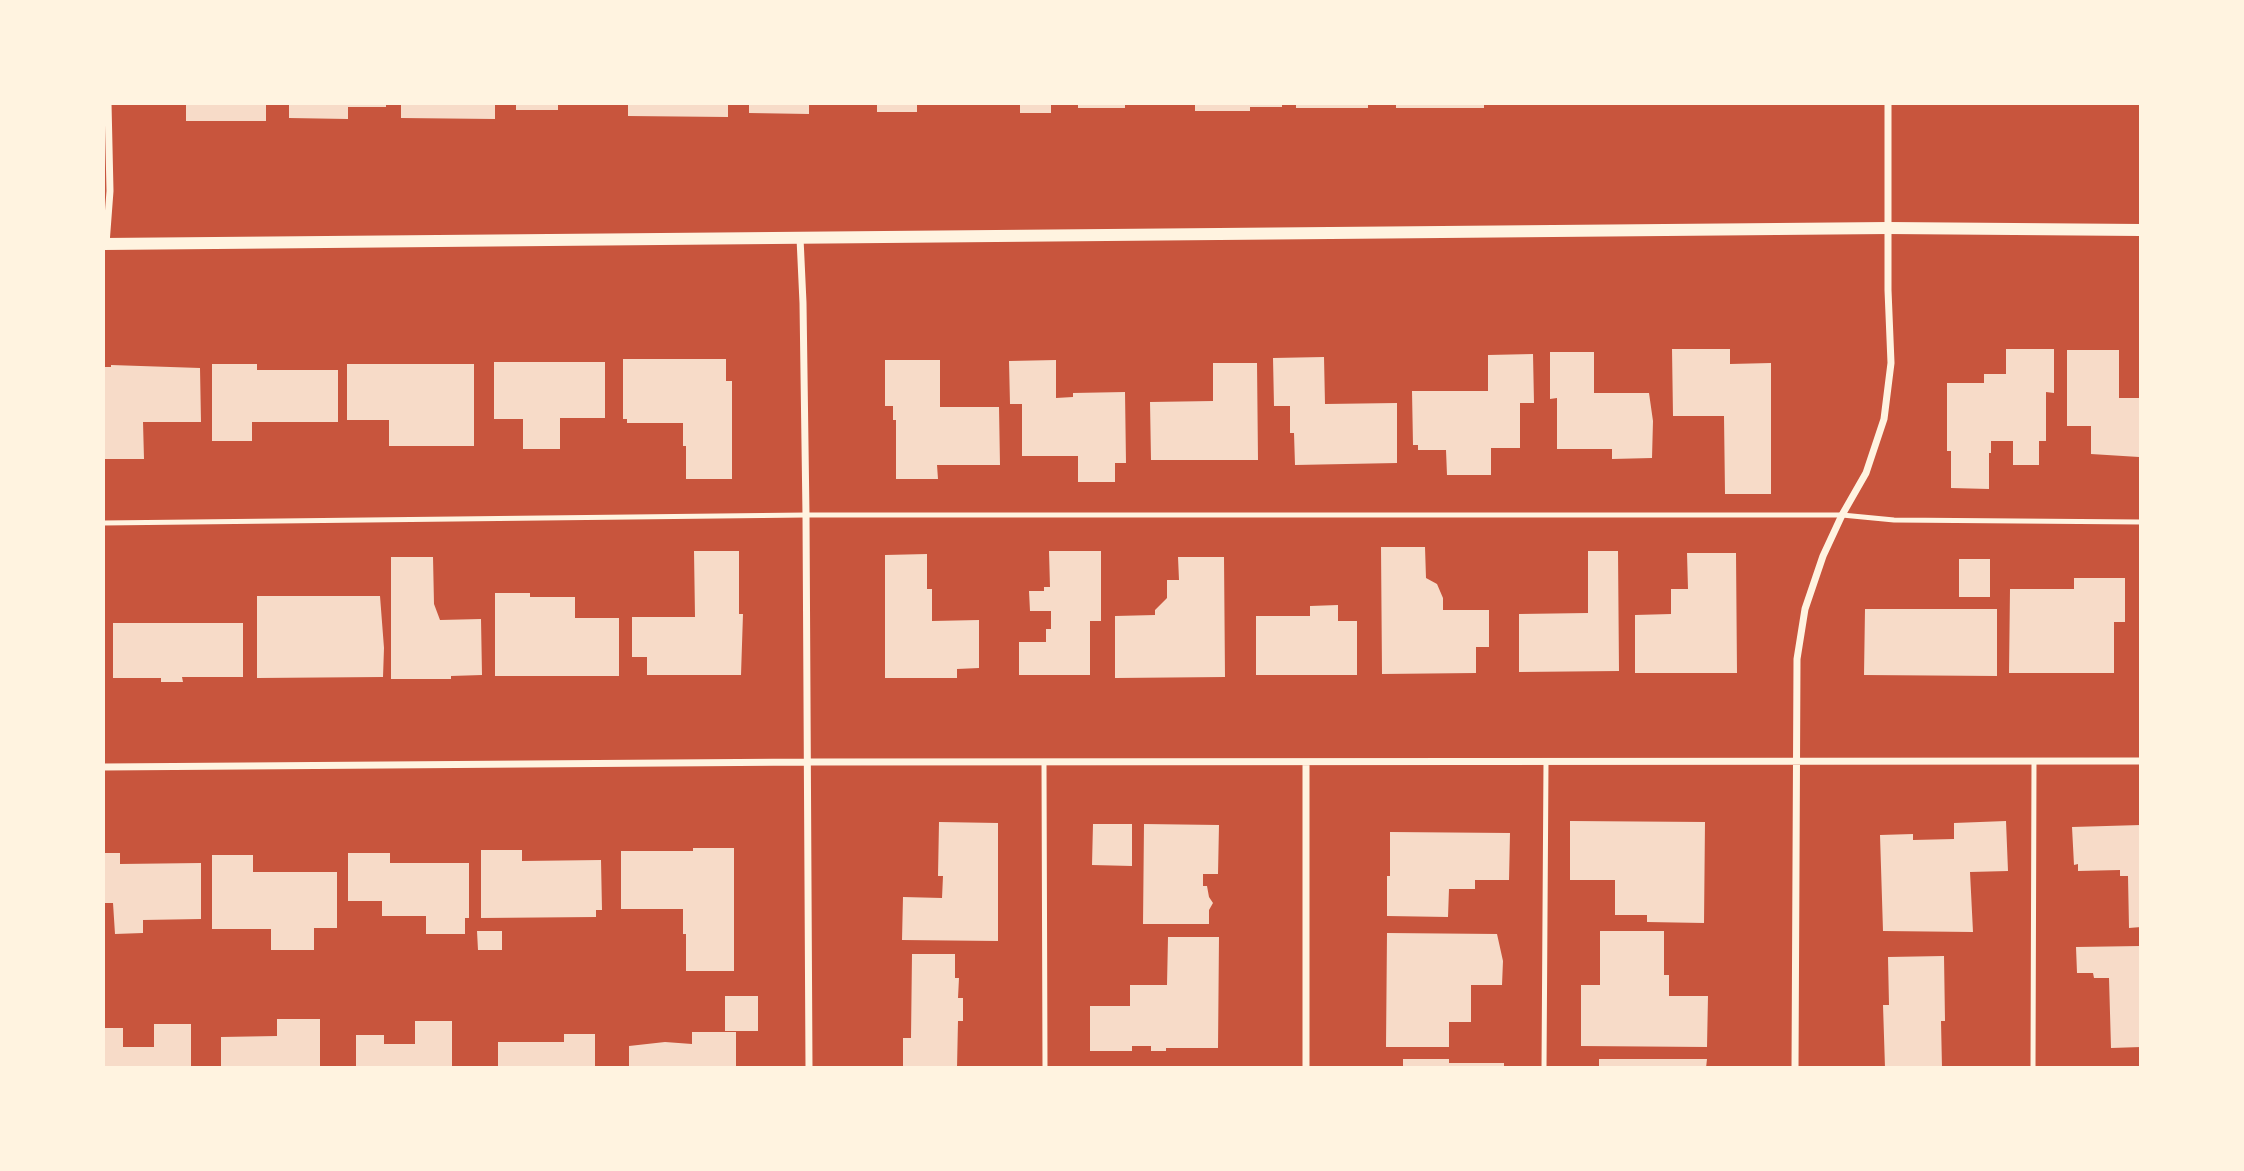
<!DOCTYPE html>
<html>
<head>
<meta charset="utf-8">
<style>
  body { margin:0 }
  #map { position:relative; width:2244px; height:1171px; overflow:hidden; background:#c8553d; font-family:Lato,sans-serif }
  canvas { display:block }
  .frame { position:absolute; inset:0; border:105px solid #fff3e0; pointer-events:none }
</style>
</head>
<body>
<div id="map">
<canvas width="2244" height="1171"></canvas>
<div class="frame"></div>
</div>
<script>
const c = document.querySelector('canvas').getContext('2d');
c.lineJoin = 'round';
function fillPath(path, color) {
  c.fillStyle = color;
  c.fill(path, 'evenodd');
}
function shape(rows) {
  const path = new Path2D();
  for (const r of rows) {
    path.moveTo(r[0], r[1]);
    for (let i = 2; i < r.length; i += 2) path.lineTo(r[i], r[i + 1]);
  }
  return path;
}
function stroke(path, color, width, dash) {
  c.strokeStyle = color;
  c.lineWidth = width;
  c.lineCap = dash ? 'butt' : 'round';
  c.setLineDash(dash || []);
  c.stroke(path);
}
fillPath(shape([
  [186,103,266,103,266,121,186,121],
  [289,103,386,103,386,107,348,107,348,119,289,118],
  [401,103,495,103,495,119,401,118],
  [516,103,558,103,558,110,516,110],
  [628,103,728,103,728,117,628,116],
  [749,103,809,103,809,114,749,113],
  [877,103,917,103,917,112,877,112],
  [1020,103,1051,103,1051,113,1020,113],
  [1078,103,1125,103,1125,108,1078,108],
  [1195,103,1282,103,1282,107,1250,107,1250,111,1195,111],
  [1296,103,1368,103,1368,108,1296,108],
  [1396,103,1484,103,1484,108,1396,108],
  [1672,349,1730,349,1730,364,1771,363,1771,494,1725,494,1724,416,1673,416],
  [2006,349,2054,349,2054,393,2046,392,2046,441,2039,441,2039,465,2013,465,2013,441,1991,441,1991,453,1989,453,1989,489,1951,488,1951,451,1947,451,1947,383,1984,383,1984,374,2006,374],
  [2067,350,2119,350,2119,398,2141,398,2139,457,2091,454,2091,426,2067,426],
  [1550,352,1594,352,1594,393,1649,393,1653,421,1652,458,1612,459,1612,449,1557,449,1557,398,1550,399],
  [1533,354,1534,403,1520,403,1520,448,1491,448,1491,475,1447,475,1446,450,1418,450,1418,445,1413,445,1412,391,1488,391,1488,355],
  [1324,357,1325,404,1397,403,1397,463,1295,465,1294,433,1290,433,1290,406,1274,406,1273,358],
  [623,359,726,359,726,381,732,381,732,479,686,479,686,446,683,446,683,423,627,423,627,419,623,419],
  [885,360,940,360,940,407,999,407,1000,465,937,465,938,479,896,479,896,420,893,420,893,406,885,406],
  [1056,360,1056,398,1073,397,1073,393,1125,392,1126,463,1115,463,1115,482,1078,482,1078,456,1022,456,1022,404,1010,404,1009,361],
  [494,362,605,362,605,418,560,418,560,449,523,449,523,419,494,419],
  [1213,363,1257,363,1258,460,1151,460,1150,402,1213,401],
  [212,364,257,364,257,370,338,370,338,422,252,422,252,441,212,441],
  [347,364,474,364,474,446,389,446,389,420,347,420],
  [111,365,200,368,201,422,143,422,144,459,103,459,103,367,111,367],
  [1381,547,1425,547,1426,578,1437,584,1443,598,1443,610,1489,610,1489,647,1476,647,1476,673,1382,674],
  [694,551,739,551,739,614,743,614,741,675,647,675,647,657,632,657,632,617,695,617],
  [1049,551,1101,551,1101,621,1090,621,1090,675,1019,675,1019,642,1046,642,1046,629,1051,629,1051,611,1030,611,1029,591,1044,591,1044,587,1050,587],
  [1588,551,1618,551,1619,671,1519,672,1519,614,1588,613],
  [1687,553,1736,553,1737,673,1635,673,1635,615,1671,614,1671,589,1688,589],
  [927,554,927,589,932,589,932,621,979,620,979,668,957,669,957,678,885,678,885,555],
  [391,557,433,557,434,604,440,620,481,619,482,675,451,676,451,679,391,679],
  [1178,557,1224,557,1225,677,1115,678,1115,616,1155,615,1155,610,1167,598,1167,580,1179,580],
  [1959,559,1990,559,1990,597,1959,597],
  [2074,578,2125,578,2125,622,2114,622,2114,673,2009,673,2010,589,2074,589],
  [495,593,530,593,530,597,575,597,575,618,619,618,619,676,495,676],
  [257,596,380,596,384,648,383,677,257,678],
  [1338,605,1338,621,1357,621,1357,675,1256,675,1256,616,1310,616,1310,606],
  [1865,609,1997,609,1997,676,1864,675],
  [113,623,243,623,243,677,182,677,183,682,161,682,161,678,113,678],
  [1570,821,1705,822,1704,923,1647,922,1647,915,1615,915,1615,880,1570,880],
  [2006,821,2008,871,1970,872,1973,932,1883,931,1880,835,1913,834,1913,840,1954,839,1954,823],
  [939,822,998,823,998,941,902,940,903,897,942,898,943,876,938,876],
  [1093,824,1132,824,1132,866,1092,865],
  [1144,824,1219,825,1218,874,1203,874,1203,886,1207,886,1209,897,1213,903,1209,910,1209,924,1143,924],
  [2141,825,2141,927,2129,928,2128,876,2120,876,2120,870,2078,871,2078,864,2074,865,2072,827],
  [1390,832,1510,833,1509,880,1475,880,1475,889,1449,889,1448,917,1387,916,1387,876,1390,876],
  [693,848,734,848,734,971,686,971,686,934,683,934,683,909,621,909,621,851,693,851],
  [481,850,522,850,522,861,601,860,602,910,596,910,596,917,481,918],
  [103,853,120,853,120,864,201,863,201,919,143,920,143,933,115,934,113,903,103,903],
  [348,853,390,853,390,863,469,863,469,918,465,918,465,934,426,934,426,916,382,916,382,901,348,901],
  [212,855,253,855,253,872,337,872,337,928,314,928,314,950,271,950,271,929,212,929],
  [477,931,502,931,502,950,478,950],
  [1600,931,1664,931,1664,975,1669,975,1669,996,1708,996,1707,1047,1581,1046,1581,985,1600,985],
  [1387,933,1497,934,1503,961,1502,985,1471,985,1471,1022,1449,1022,1449,1047,1386,1047],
  [1168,937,1219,937,1218,1048,1166,1048,1166,1051,1151,1051,1151,1046,1132,1046,1132,1051,1090,1051,1090,1006,1130,1006,1130,985,1167,985],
  [2140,946,2141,1047,2111,1048,2109,978,2094,978,2093,973,2077,973,2076,947],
  [912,954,955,954,955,978,959,978,958,998,963,998,963,1021,958,1021,957,1068,903,1068,903,1038,911,1038],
  [1944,956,1945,1021,1941,1021,1942,1068,1885,1068,1883,1005,1889,1005,1888,957],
  [725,996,758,996,758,1031,725,1031],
  [277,1019,320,1019,320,1068,221,1068,221,1037,277,1036],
  [415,1021,452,1021,452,1068,356,1068,356,1035,384,1035,384,1044,415,1044],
  [154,1024,191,1024,191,1068,103,1068,103,1028,123,1028,123,1047,154,1047],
  [692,1032,736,1032,736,1068,629,1068,629,1046,665,1042,692,1044],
  [564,1034,595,1034,595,1068,498,1068,498,1042,564,1042],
  [1403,1059,1449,1059,1449,1063,1504,1063,1504,1068,1403,1068],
  [1599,1059,1707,1059,1706,1068,1599,1068]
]), '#f7dbc8');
stroke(shape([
  [103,523,806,515,1842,515,1894,520,2141,522],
  [1044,762,1045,1068],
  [1544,1068,1546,761],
  [2033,1068,2034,761]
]), '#fff3e0', 5);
stroke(shape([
  [800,238,803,303,806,515,809,1068],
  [106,244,110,191,108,103],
  [1306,762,1306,1068],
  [103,767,809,762,2141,761],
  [1795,1068,1797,659,1805,609,1823,556,1842,515,1866,473,1884,419,1891,363,1888,290,1888,103]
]), '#fff3e0', 7);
stroke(shape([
  [103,244,1888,228,2141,230]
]), '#fff3e0', 12);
</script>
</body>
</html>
